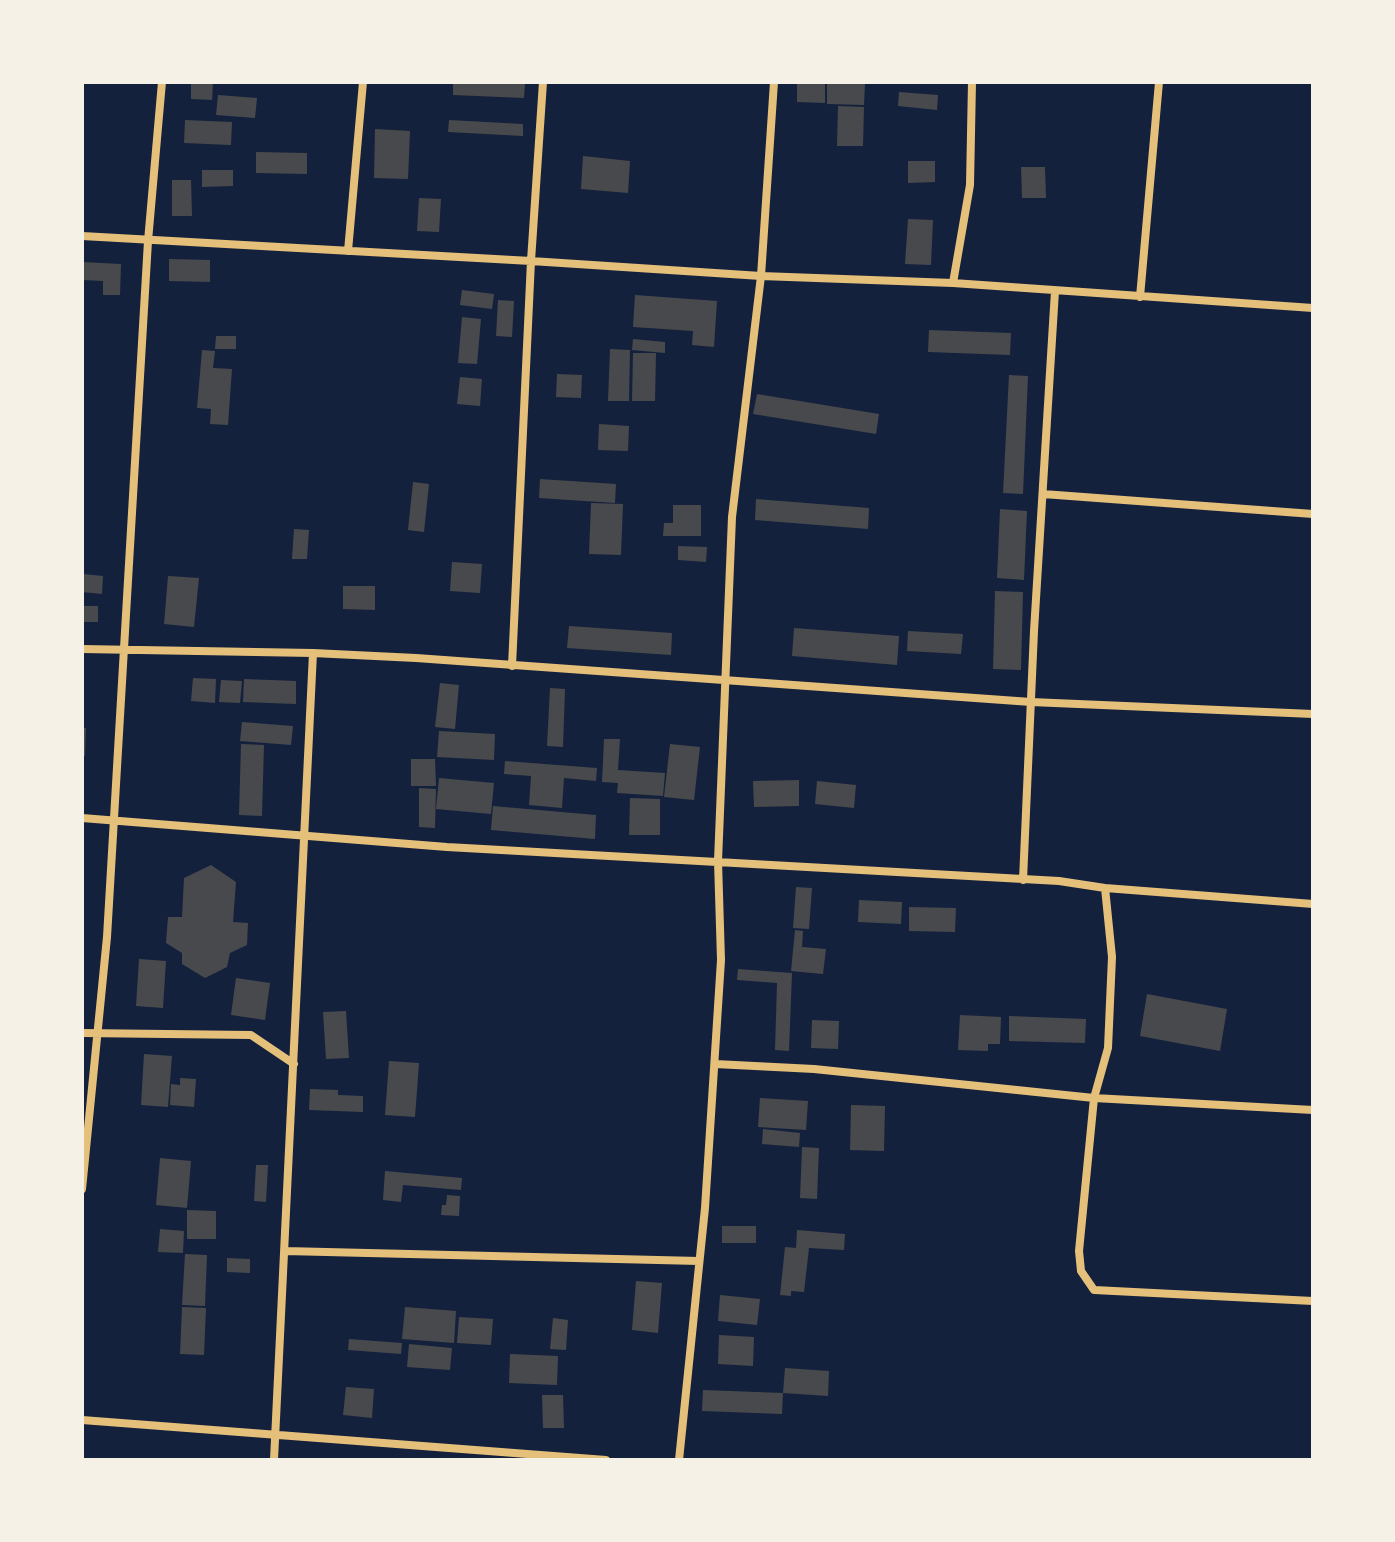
<!DOCTYPE html>
<html>
<head>
<meta charset="utf-8">
<style>
  body { margin:0 }
  #map { position:relative; width:1395px; height:1542px; overflow:hidden; background:#14213d; font-family:"Titillium Web",sans-serif }
  canvas { display:block }
  .frame { position:absolute; inset:0; border:84px solid #f6f1e7; pointer-events:none }
</style>
</head>
<body>
<div id="map">
<canvas width="1395" height="1542"></canvas>
<div class="frame"></div>
</div>
<script>
const c = document.querySelector('canvas').getContext('2d');
c.lineJoin = 'round';
function fillPath(path, color) {
  c.fillStyle = color;
  c.fill(path, 'evenodd');
}
function shape(rows) {
  const path = new Path2D();
  for (const r of rows) {
    path.moveTo(r[0], r[1]);
    for (let i = 2; i < r.length; i += 2) path.lineTo(r[i], r[i + 1]);
  }
  return path;
}
function stroke(path, color, width, dash) {
  c.strokeStyle = color;
  c.lineWidth = width;
  c.lineCap = dash ? 'butt' : 'round';
  c.setLineDash(dash || []);
  c.stroke(path);
}
fillPath(shape([
  [191,82,213,82,212,100,191,99],
  [453,82,525,84,524,98,453,95],
  [797,82,825,82,825,103,797,102],
  [827,82,865,83,864,105,827,104],
  [899,92,938,95,937,110,898,106],
  [218,95,257,98,255,118,216,115],
  [838,106,864,107,863,146,837,146],
  [185,120,232,122,231,145,184,143],
  [449,120,523,124,523,136,448,132],
  [375,129,410,131,408,179,374,178],
  [256,152,307,153,307,174,256,173],
  [583,156,630,161,628,193,581,189],
  [908,161,935,161,935,182,908,183],
  [1021,167,1045,167,1046,198,1022,198],
  [202,170,233,170,233,186,202,187],
  [172,180,191,180,192,216,172,216],
  [419,198,441,199,439,232,417,231],
  [908,219,933,220,931,265,905,264],
  [169,259,210,260,210,282,169,281],
  [82,262,121,264,120,295,103,295,103,281,82,280],
  [462,290,494,294,492,309,460,305],
  [635,295,717,301,714,347,692,345,693,331,633,327],
  [498,300,514,301,512,337,496,336],
  [462,317,481,319,477,364,458,363],
  [929,330,1011,333,1010,355,928,352],
  [216,336,236,336,236,349,215,349],
  [633,339,665,342,665,353,632,350],
  [610,349,630,350,629,401,608,401],
  [202,350,215,351,213,368,232,369,228,425,210,424,211,409,197,408],
  [633,353,656,353,655,401,632,401],
  [557,374,582,375,581,398,556,397],
  [1009,375,1028,376,1023,494,1003,493],
  [460,377,482,379,480,406,457,404],
  [757,394,879,414,876,434,753,414],
  [599,424,629,426,628,451,598,450],
  [540,479,616,484,615,503,539,498],
  [413,482,429,484,424,532,408,530],
  [756,499,869,508,868,529,755,520],
  [591,503,623,504,621,555,589,554],
  [673,505,701,505,701,536,663,536,664,523,673,523],
  [1000,509,1027,511,1024,580,997,578],
  [294,529,309,530,307,559,292,559],
  [678,546,707,547,706,562,678,560],
  [452,562,482,564,480,593,450,591],
  [83,574,103,576,102,594,82,592],
  [168,576,199,578,194,627,164,624],
  [343,586,375,586,375,610,343,609],
  [995,591,1023,592,1021,670,993,669],
  [82,606,98,606,98,622,82,622],
  [569,626,672,633,671,655,567,648],
  [794,628,899,636,897,665,792,656],
  [908,631,963,634,961,654,907,651],
  [193,678,216,679,215,703,191,701],
  [244,679,296,681,296,704,243,702],
  [221,680,242,681,240,703,219,702],
  [440,683,459,685,455,729,435,727],
  [550,688,565,689,563,747,547,746],
  [242,722,293,726,291,745,240,741],
  [82,728,86,728,85,756,82,756],
  [439,731,495,734,494,760,437,757],
  [604,739,620,739,618,770,665,773,663,796,617,793,618,783,602,782],
  [241,744,264,745,262,816,239,815],
  [670,744,700,747,694,800,664,797],
  [411,759,435,759,436,786,411,786],
  [505,761,597,768,596,781,564,778,562,808,529,805,531,776,504,774],
  [439,778,494,783,491,814,436,809],
  [799,780,799,806,754,807,753,781],
  [817,781,856,785,854,808,815,804],
  [419,788,436,789,435,828,419,827],
  [630,798,660,799,660,835,629,835],
  [493,806,596,815,595,839,491,830],
  [211,865,236,882,233,922,248,923,247,945,230,953,227,967,205,978,182,964,182,953,166,943,168,917,182,917,184,878],
  [796,887,812,888,809,929,793,928],
  [859,900,902,902,901,924,858,922],
  [909,907,956,908,955,932,909,931],
  [795,930,803,931,802,947,826,949,823,974,791,971],
  [139,959,166,961,163,1008,136,1006],
  [738,969,792,973,789,1051,775,1050,777,983,737,980],
  [236,978,270,983,265,1020,231,1015],
  [1147,994,1227,1009,1220,1051,1140,1036],
  [346,1011,349,1058,326,1059,323,1012],
  [960,1015,1001,1017,1000,1044,988,1044,988,1051,958,1050],
  [1009,1016,1086,1019,1085,1043,1009,1041],
  [812,1020,839,1021,838,1049,811,1048],
  [144,1054,172,1056,168,1107,141,1105],
  [389,1061,419,1063,415,1117,385,1115],
  [180,1078,196,1079,194,1107,170,1105,171,1084,180,1085],
  [310,1089,338,1090,338,1095,363,1096,363,1112,309,1110],
  [760,1098,808,1101,806,1130,758,1127],
  [851,1105,885,1106,884,1151,850,1150],
  [763,1129,800,1133,799,1147,762,1144],
  [802,1147,819,1148,817,1199,800,1198],
  [160,1158,191,1161,187,1208,156,1205],
  [256,1165,268,1165,266,1202,254,1201],
  [385,1171,462,1178,461,1190,403,1185,401,1202,383,1200],
  [447,1195,460,1196,459,1216,441,1215,442,1205,446,1205],
  [187,1210,216,1211,216,1239,187,1239],
  [722,1226,756,1226,756,1243,722,1243],
  [160,1229,184,1231,183,1253,158,1252],
  [797,1230,845,1234,844,1250,809,1248,804,1292,791,1291,791,1296,780,1295,785,1247,796,1248],
  [185,1254,207,1255,205,1306,182,1305],
  [227,1258,250,1259,250,1273,227,1272],
  [636,1281,662,1283,658,1333,632,1330],
  [720,1295,760,1299,757,1325,718,1321],
  [182,1307,206,1308,204,1355,180,1354],
  [405,1307,456,1311,454,1343,402,1339],
  [459,1317,493,1319,491,1345,457,1343],
  [553,1318,568,1320,566,1350,550,1349],
  [719,1335,754,1337,753,1366,718,1364],
  [349,1339,402,1343,401,1354,348,1350],
  [409,1344,452,1348,450,1370,407,1367],
  [510,1354,558,1356,557,1385,509,1383],
  [785,1368,829,1371,828,1396,783,1393],
  [346,1387,374,1389,372,1418,343,1415],
  [703,1390,783,1393,782,1414,702,1411],
  [542,1395,563,1395,564,1428,543,1428]
]), '#48494c');
stroke(shape([
  [82,236,531,261,761,276,953,283,1313,308],
  [348,251,363,82],
  [953,283,970,185,972,82],
  [1140,297,1159,82],
  [1043,494,1313,514],
  [82,649,313,653,416,658,1031,702,1313,714],
  [512,666,531,261,543,82],
  [82,818,447,847,1059,881,1105,888,1313,904],
  [1023,880,1034,631,1055,291],
  [1105,888,1112,957,1108,1048,1094,1098,1079,1251,1081,1271,1094,1290,1313,1301],
  [82,1033,251,1035,294,1064],
  [715,1064,814,1069,1094,1098,1313,1110],
  [82,1189,107,937,148,241,162,82],
  [285,1251,699,1261],
  [82,1420,606,1460],
  [274,1460,313,653],
  [679,1460,705,1208,721,960,718,861,732,517,761,276,774,82]
]), '#e5c07b', 8);
</script>
</body>
</html>
